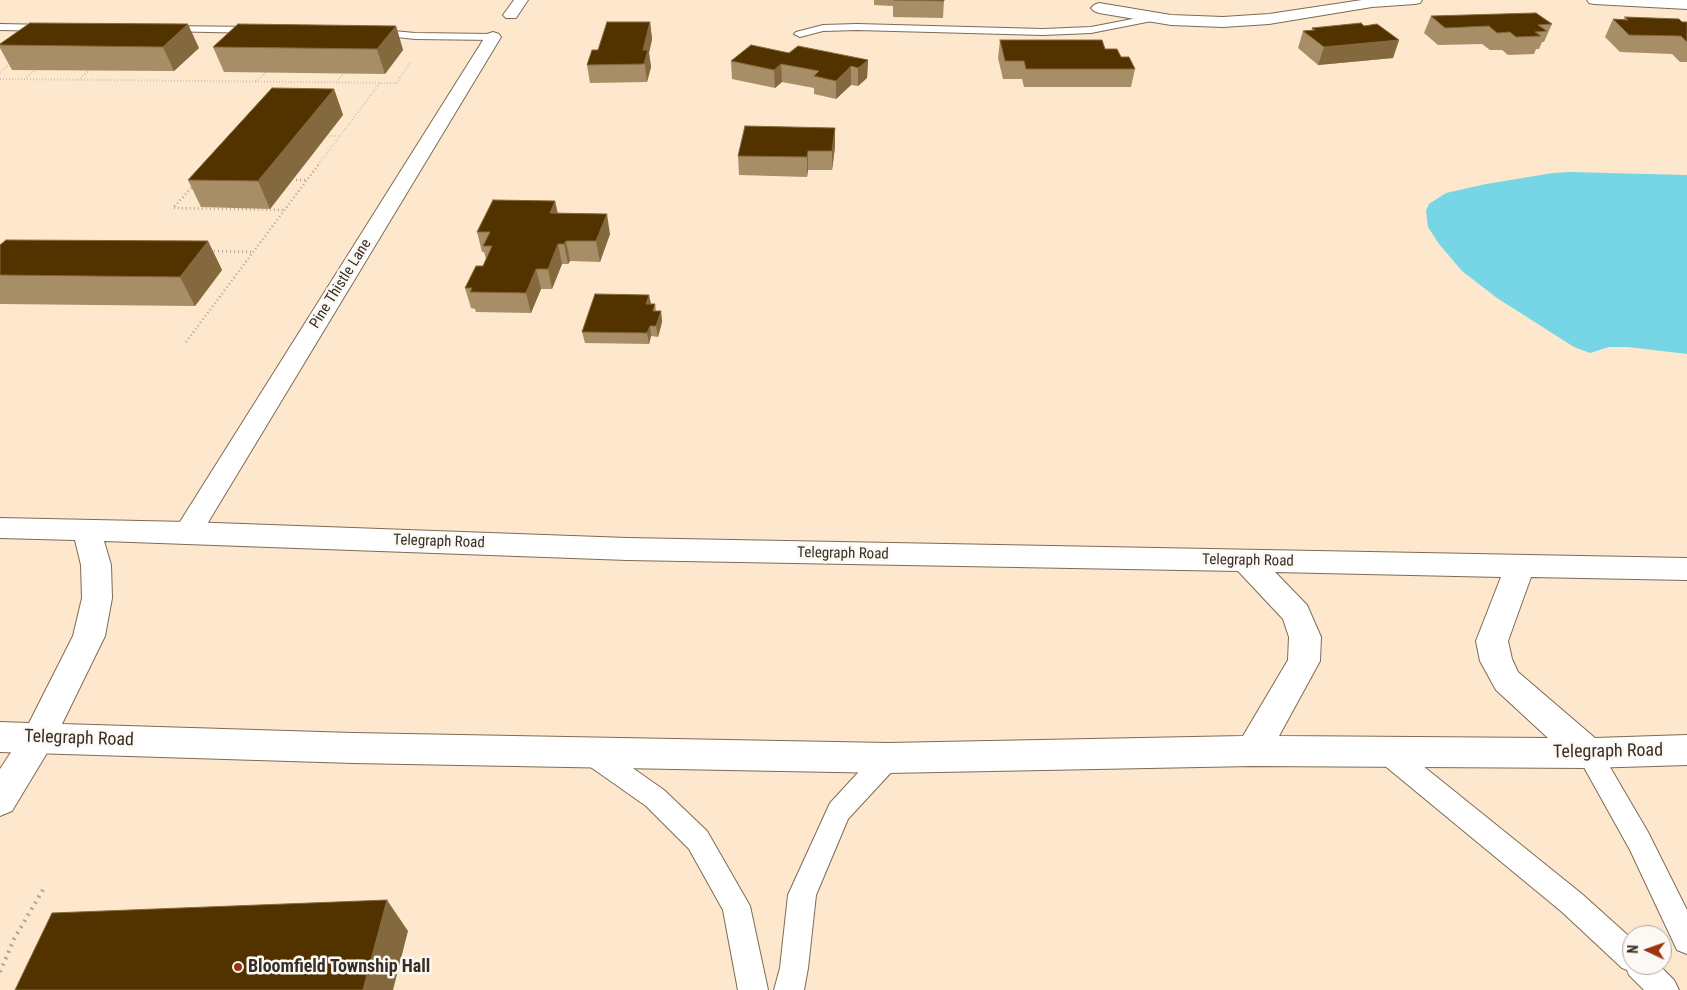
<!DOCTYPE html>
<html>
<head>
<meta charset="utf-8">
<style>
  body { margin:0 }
  #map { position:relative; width:1687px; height:990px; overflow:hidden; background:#fde8cd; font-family:"Roboto Condensed",sans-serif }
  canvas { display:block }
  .north { position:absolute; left:1622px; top:925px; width:50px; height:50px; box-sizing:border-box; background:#fcf8f3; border:1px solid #ada8a1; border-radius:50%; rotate:273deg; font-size:14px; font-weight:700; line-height:20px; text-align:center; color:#372f25 }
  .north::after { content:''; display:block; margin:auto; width:18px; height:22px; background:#9b3410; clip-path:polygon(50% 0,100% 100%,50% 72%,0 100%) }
</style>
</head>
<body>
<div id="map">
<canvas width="1687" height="990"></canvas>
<div class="north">N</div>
</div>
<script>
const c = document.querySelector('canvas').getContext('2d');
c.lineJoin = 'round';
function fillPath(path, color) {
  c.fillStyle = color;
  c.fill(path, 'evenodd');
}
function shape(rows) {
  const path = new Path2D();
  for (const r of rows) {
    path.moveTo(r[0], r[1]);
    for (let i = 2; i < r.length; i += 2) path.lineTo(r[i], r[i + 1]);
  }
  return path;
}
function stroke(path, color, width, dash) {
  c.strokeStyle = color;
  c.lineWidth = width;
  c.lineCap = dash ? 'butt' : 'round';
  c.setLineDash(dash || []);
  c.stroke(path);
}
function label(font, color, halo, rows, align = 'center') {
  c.font = font + ' "Roboto Condensed",sans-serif';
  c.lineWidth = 5;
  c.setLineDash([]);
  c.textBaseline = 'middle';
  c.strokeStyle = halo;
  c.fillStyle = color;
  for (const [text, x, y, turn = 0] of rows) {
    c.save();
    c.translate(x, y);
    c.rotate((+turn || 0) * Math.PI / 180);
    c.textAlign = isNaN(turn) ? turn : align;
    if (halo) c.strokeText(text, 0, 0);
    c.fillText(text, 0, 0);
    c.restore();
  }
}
fillPath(shape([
  [1570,172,1687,175,1687,354,1628,347,1609,347,1590,353,1574,347,1497,298,1462,271,1439,244,1428,227,1426,211,1429,204,1446,193,1486,184,1553,173]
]), '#76d6e5');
const lane = shape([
  [1158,14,1164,17,1162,19,1091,33,1043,35,857,30,823,31,800,37,794,34,796,32,823,25,857,24,1043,29,1091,27,1158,14],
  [0,24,50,25,56,28,50,31,0,30,0,24],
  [164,26,258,27,264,30,258,33,160,31,158,29,164,26],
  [372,29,415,33,493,34,499,37,493,40,415,39,368,34,366,32,368,30,372,29],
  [591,742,600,745,664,790,707,831,750,906,768,990,738,990,723,910,689,849,646,806,582,761,579,753,582,745,591,742],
  [1388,742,1397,745,1582,894,1632,939,1632,965,1659,965,1674,980,1679,990,1644,990,1629,975,1627,970,1622,968,1562,912,1379,761,1376,753,1379,745,1388,742],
  [1588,742,1597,745,1648,832,1687,910,1687,954,1677,950,1630,850,1576,753,1579,745,1588,742],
  [888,747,897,750,900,758,897,766,848,819,816,895,808,968,804,990,774,990,780,968,788,895,830,803,879,750,888,747]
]);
const street = shape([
  [514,0,528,0,516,18,506,18,503,15,514,0],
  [1362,0,1422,0,1420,3,1415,4,1372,7,1269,24,1223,27,1171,25,1099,13,1094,11,1091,8,1094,5,1099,3,1171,15,1223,17,1269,14,1362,0],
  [1587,0,1687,0,1687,9,1594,4,1589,3,1587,0],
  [493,32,499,34,501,37,198,539,188,542,178,539,174,532,178,525,485,37,487,34,493,32],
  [39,723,51,728,56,738,12,811,0,816,0,769,27,728,39,723]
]);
const highway = shape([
  [0,518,188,522,627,538,1687,558,1687,580,1531,577,1508,641,1512,659,1518,672,1595,738,1687,735,1687,765,1588,768,1253,766,888,773,353,763,0,752,0,722,29,723,73,636,82,598,81,565,75,540,0,538,0,518],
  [104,541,627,560,1238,571,1283,619,1289,637,1288,660,1243,736,888,743,353,733,62,724,105,636,112,598,111,565,104,541],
  [1275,572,1501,577,1476,641,1480,661,1496,690,1548,738,1279,736,1320,661,1321,637,1307,605,1275,572]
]);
stroke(lane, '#7e6b54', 2);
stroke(street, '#7e6b54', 2);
stroke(highway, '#7e6b54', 2);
stroke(shape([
  [0,72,11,63],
  [0,79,396,83,410,63],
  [24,79,37,69],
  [78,80,89,70],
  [256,81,267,71],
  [336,82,344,73],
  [329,136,340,136],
  [318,165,380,83]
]), '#b5a590', 2, [0.5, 2.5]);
stroke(shape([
  [296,180,306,180],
  [194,185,173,208,285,210],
  [210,251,253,252],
  [186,342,319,164]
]), '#b5a590', 2.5, [1, 3]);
stroke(shape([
  [0,972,14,939,44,888]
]), '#b5a590', 4, [2, 5]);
fillPath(lane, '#fff');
fillPath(street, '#fff');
fillPath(highway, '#fff');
fillPath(shape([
  [874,0,944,0,943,18,893,17,893,6,874,5],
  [1431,16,1552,24,1544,42,1542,42,1539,49,1536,49,1534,54,1508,55,1502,50,1490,50,1482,44,1438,45,1424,33],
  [1625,17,1687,22,1687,62,1680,62,1672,54,1620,52,1605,37,1613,19,1623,20],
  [650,22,652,39,649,53,651,67,647,82,590,83,587,65,598,50],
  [30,23,199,48,174,71,12,70,0,48,0,44],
  [396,26,403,50,385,74,224,72,213,47],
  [1364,26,1399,40,1393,58,1318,65,1298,48,1303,31,1312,30,1312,28],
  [1000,40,1105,49,1121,57,1135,69,1131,87,1024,87,1022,79,1003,79,998,58],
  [789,53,868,60,867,78,858,86,851,85,836,99,814,94,814,88,782,82,775,88,732,79,731,61],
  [334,89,343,115,270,209,201,207,188,180],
  [835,128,835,147,832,170,808,170,807,177,739,175,738,156],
  [555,201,558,213,610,234,600,262,570,261,568,264,562,264,552,289,541,289,531,313,476,312,475,309,471,308,465,288,483,266,486,259,484,252,482,252,477,232],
  [208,241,222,270,195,306,0,304,0,245],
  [649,295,651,304,655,304,656,311,661,311,662,322,658,337,651,336,649,344,585,343,582,332]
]), '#a88e66');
fillPath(shape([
  [650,22,652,39,649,53,651,67,647,82,643,50],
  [188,24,199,48,174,71,163,47],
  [396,26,403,50,385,74,377,49],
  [1399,40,1393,58,1318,65,1324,47],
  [868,60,867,78,858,86,858,68],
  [781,64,782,82,775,88,774,70],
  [851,66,851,85,836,99,836,81],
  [334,89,343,115,270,209,258,181],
  [835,128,835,147,832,170,832,151],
  [808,151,808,170,807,177,807,157],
  [555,201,559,221,550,213],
  [607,214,610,234,600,262,596,241],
  [208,241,222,270,195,306,180,277],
  [566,241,570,261,568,264,564,244],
  [558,244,562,264,552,289,548,269],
  [536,269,541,289,531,313,526,293],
  [649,295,651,305,646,304],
  [661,311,662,322,658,337,656,326],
  [650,326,651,336,649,344,647,333],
  [387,900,408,931,393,990,363,990]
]), '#85693e');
const building = shape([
  [894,0,944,0,944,1,894,0],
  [1536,13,1552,24,1538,25,1547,31,1535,32,1541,36,1516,37,1510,32,1497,33,1489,26,1445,28,1431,16,1536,13],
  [1625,17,1679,19,1682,22,1687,22,1687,42,1681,36,1629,35,1613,19,1628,20,1625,17],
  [607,22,650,22,643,50,648,50,644,64,587,65,592,50,598,50,607,22],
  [30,23,188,24,163,47,0,45,0,44,30,23],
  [1361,23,1364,26,1377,24,1399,40,1324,47,1303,31,1315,30,1312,28,1361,23],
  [238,24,396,26,377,49,213,47,238,24],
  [1000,40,1102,40,1105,49,1117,49,1121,57,1129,57,1135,69,1026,69,1024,61,1005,61,1000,40],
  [751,45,789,53,798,46,868,60,858,68,851,66,836,81,814,76,819,71,781,64,774,70,731,61,751,45],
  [272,88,334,89,258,181,188,180,272,88],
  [745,126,835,128,832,151,808,151,807,157,738,156,745,126],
  [493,200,555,201,550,213,607,214,596,241,566,241,564,244,558,244,548,269,536,269,526,293,470,292,472,288,465,288,476,266,483,266,492,246,483,246,490,232,477,232,493,200],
  [6,240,208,241,180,277,0,275,0,245,6,240],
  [595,294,649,295,646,304,655,304,653,311,661,311,656,326,650,326,647,333,582,332,595,294],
  [387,900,363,990,15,990,52,913,387,900]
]);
fillPath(building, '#523300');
stroke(building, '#85693e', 1);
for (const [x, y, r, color] of [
  [238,967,5,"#9b3410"]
]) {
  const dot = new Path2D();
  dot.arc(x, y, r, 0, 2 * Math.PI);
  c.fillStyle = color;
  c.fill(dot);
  stroke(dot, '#fcf8f3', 2);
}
label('15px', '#372f25', '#fcf8f3', [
  ["Pine Thistle Lane",341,284,-58],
  ["Telegraph Road",439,542,2],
  ["Telegraph Road",843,554,1],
  ["Telegraph Road",1248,561,1]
]);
label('18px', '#372f25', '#fcf8f3', [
  ["Telegraph Road",79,739,2],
  ["Telegraph Road",1608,752,-1]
]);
label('bold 18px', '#372f25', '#fcf8f3', [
  ["Bloomfield Township Hall",248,967]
], 'left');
</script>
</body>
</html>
